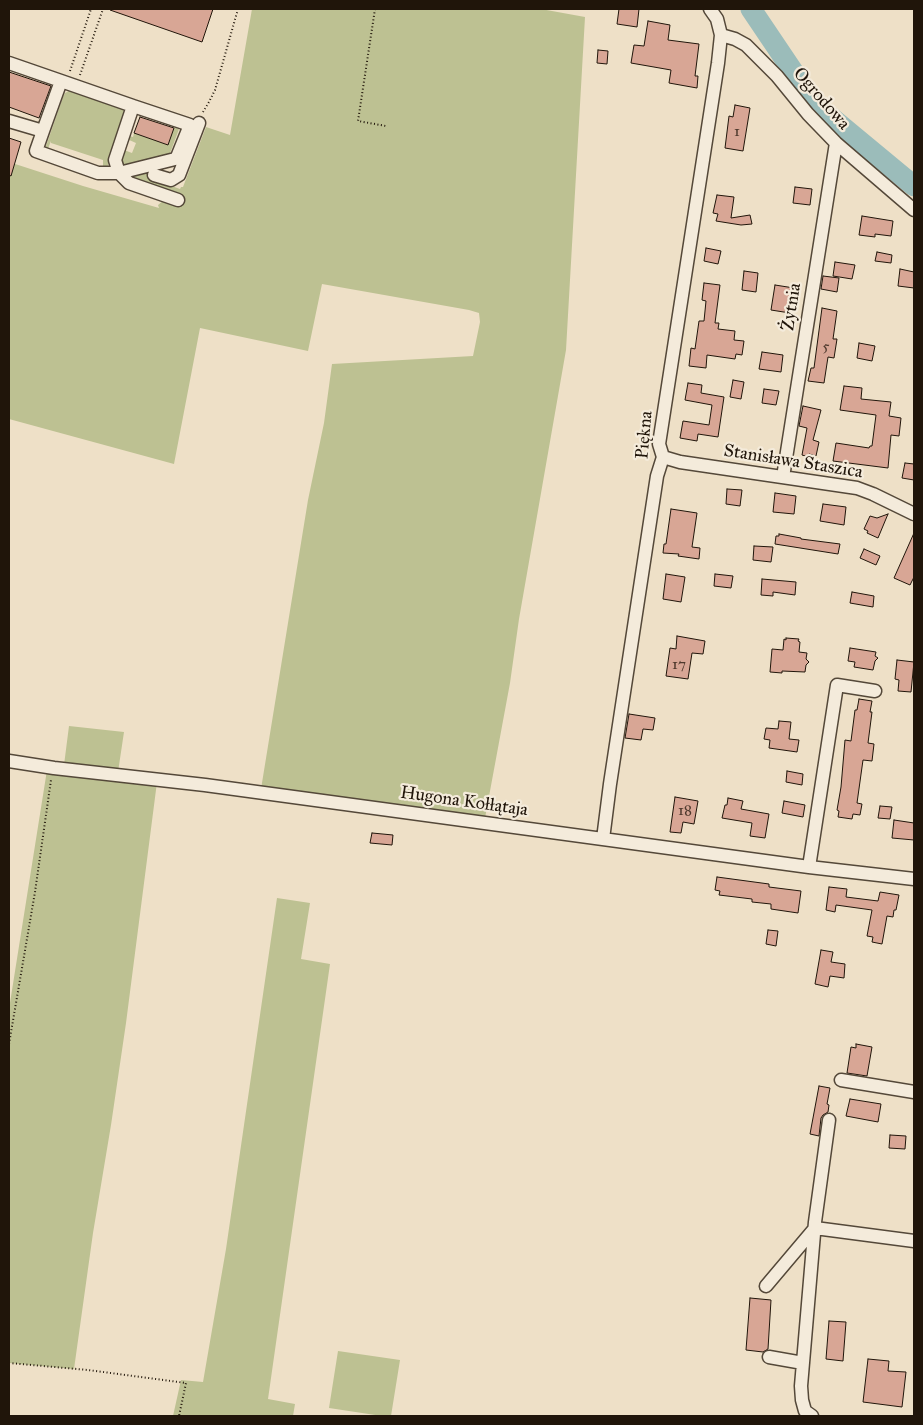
<!DOCTYPE html>
<html>
<head>
<meta charset="utf-8">
<style>
  body { margin:0 }
  #map { position:relative; width:923px; height:1425px; overflow:hidden; background:#eee0c7; font-family:"IM FELL Great Primer",serif }
  canvas { display:block }
  .frame { position:absolute; inset:0; border:10px solid #20150a; pointer-events:none }
</style>
</head>
<body>
<div id="map">
<canvas width="923" height="1425"></canvas>
<div class="frame"></div>
</div>
<script>
const c = document.querySelector('canvas').getContext('2d');
c.lineJoin = 'round';
function fillPath(path, color) {
  c.fillStyle = color;
  c.fill(path, 'evenodd');
}
function shape(rows) {
  const path = new Path2D();
  for (const r of rows) {
    path.moveTo(r[0], r[1]);
    for (let i = 2; i < r.length; i += 2) path.lineTo(r[i], r[i + 1]);
  }
  return path;
}
function stroke(path, color, width, dash) {
  c.strokeStyle = color;
  c.lineWidth = width;
  c.lineCap = dash ? 'butt' : 'round';
  c.setLineDash(dash || []);
  c.stroke(path);
}
function label(font, color, halo, rows, align = 'center') {
  c.font = font + ' "IM FELL Great Primer",serif';
  c.lineWidth = 4.5;
  c.setLineDash([]);
  c.textBaseline = 'middle';
  c.strokeStyle = halo;
  c.fillStyle = color;
  for (const [text, x, y, turn = 0] of rows) {
    c.save();
    c.translate(x, y);
    c.rotate((+turn || 0) * Math.PI / 180);
    c.textAlign = isNaN(turn) ? turn : align;
    if (halo) c.strokeText(text, 0, 0);
    c.fillText(text, 0, 0);
    c.restore();
  }
}
fillPath(shape([
  [252,9,541,9,585,17,566,350,519,619,510,683,485,818,261,789,308,500,324,423,332,364,473,356,480,322,479,313,469,310,322,284,308,351,200,328,174,464,9,419,9,162,83,186,159,208,158,205,164,200,129,176,156,169,152,179,180,189,181,187,183,187,206,127,230,135],
  [69,91,72,91,127,111,107,168,103,167,103,160,51,143,51,141,47,151,45,149,63,97,65,93],
  [174,127,179,129,169,156,123,169,121,158,124,150,132,153,136,143,127,139,129,136,133,137,134,133,168,145],
  [69,726,124,732,118,772,64,765],
  [47,770,157,782,126,1023,111,1125,93,1233,74,1369,9,1363,9,1009],
  [277,898,310,903,301,959,330,964,268,1399,295,1404,293,1416,173,1416,181,1380,203,1382,226,1249],
  [338,1351,400,1360,391,1416,382,1416,329,1408]
]), '#bdc192');
stroke(shape([
  [751,9,815,104,914,186]
]), '#9bbcba', 21);
const building = shape([
  [110,9,213,9,202,42,110,10,110,9],
  [619,9,639,9,637,27,617,24,619,9],
  [648,21,670,25,668,40,699,44,695,76,698,76,697,88,669,83,671,70,631,63,634,45,644,46,648,21],
  [598,50,608,51,607,64,597,63,598,50],
  [9,72,51,86,39,118,9,107,9,72],
  [735,105,750,108,743,151,725,148,729,116,733,117,735,105],
  [140,117,174,128,168,145,134,133,140,117],
  [9,138,21,142,11,176,9,175,9,138],
  [795,187,812,189,810,205,793,203,795,187],
  [717,195,734,197,731,218,750,215,752,224,741,225,716,221,718,214,713,213,717,195],
  [862,216,893,221,891,236,875,234,875,237,859,235,862,216],
  [706,248,721,251,718,264,704,261,706,248],
  [877,252,892,255,891,263,875,261,877,252],
  [835,262,855,265,852,279,833,276,835,262],
  [900,269,914,272,914,288,898,286,900,269],
  [744,271,758,273,756,292,742,290,744,271],
  [823,276,839,278,837,292,821,289,823,276],
  [704,283,720,285,715,323,719,323,718,329,735,331,734,340,744,341,742,355,736,354,735,359,707,355,706,368,689,366,691,348,695,349,699,321,704,321,706,301,702,300,704,283],
  [775,285,794,288,790,313,771,310,775,285],
  [822,308,837,311,833,339,837,339,834,358,828,357,824,383,808,381,811,368,814,368,822,308],
  [859,343,875,346,872,361,857,358,859,343],
  [762,352,783,355,781,372,759,369,762,352],
  [733,380,744,382,741,399,730,397,733,380],
  [688,383,702,385,701,393,724,397,718,437,698,434,697,441,680,438,683,421,709,425,712,405,685,400,688,383],
  [844,386,862,388,861,399,891,402,889,416,901,418,899,436,891,435,888,468,833,461,836,443,869,448,870,446,872,446,876,415,840,410,844,386],
  [764,389,779,391,776,405,762,403,764,389],
  [803,406,821,410,813,440,819,442,816,456,809,454,809,457,802,455,807,428,799,426,803,406],
  [905,463,914,464,914,480,902,478,905,463],
  [727,489,742,490,740,506,726,504,727,489],
  [775,493,796,496,794,514,773,512,775,493],
  [823,504,846,507,844,525,820,521,823,504],
  [671,509,697,513,692,547,700,548,699,559,678,556,679,554,663,553,664,544,666,544,671,509],
  [888,514,878,538,867,533,868,531,864,529,870,516,877,518,888,514],
  [914,533,914,577,910,585,894,578,914,533],
  [779,534,801,538,801,539,840,544,838,554,775,544,776,536,779,536,779,534],
  [754,546,773,547,771,562,753,560,754,546],
  [864,549,880,556,876,565,860,558,864,549],
  [666,574,685,577,681,602,663,599,666,574],
  [715,574,733,576,731,588,714,586,715,574],
  [762,579,796,582,795,595,773,592,773,596,761,595,762,579],
  [852,592,874,596,873,607,850,603,852,592],
  [677,636,705,641,703,654,692,653,688,679,666,676,670,648,676,649,677,636],
  [786,638,799,639,798,641,800,642,799,652,807,653,806,659,809,662,806,665,805,672,782,671,782,673,770,672,772,649,783,650,784,639,786,640,786,638],
  [850,648,876,652,875,656,878,658,875,661,873,670,854,667,855,662,848,661,850,648],
  [897,660,914,662,911,692,898,691,899,680,895,679,897,660],
  [859,699,872,701,870,712,872,712,868,743,874,744,872,761,863,760,857,803,862,804,860,815,853,814,852,819,838,817,839,811,837,810,841,787,845,740,851,741,855,710,857,710,859,699],
  [629,714,655,718,653,730,643,729,641,740,625,738,629,714],
  [779,721,791,722,789,739,799,740,797,752,769,748,770,740,764,739,766,728,778,729,779,721],
  [787,771,803,774,802,785,786,782,787,771],
  [675,797,698,801,694,824,683,822,681,833,670,832,675,797],
  [728,798,743,801,741,809,769,814,765,838,750,836,752,823,722,818,725,805,727,805,728,798],
  [784,801,805,805,803,817,782,813,784,801],
  [880,806,892,807,890,819,878,818,880,806],
  [894,820,914,823,914,840,892,838,894,820],
  [372,833,393,835,392,845,370,843,372,833],
  [717,877,769,884,769,887,801,891,798,913,771,909,771,904,752,902,752,899,719,895,720,891,715,890,717,877],
  [829,887,847,889,846,897,878,901,880,892,899,895,896,910,894,910,893,917,887,916,882,944,872,942,873,937,867,936,872,910,836,905,835,912,826,910,829,887],
  [768,930,778,931,776,946,766,944,768,930],
  [821,950,833,952,831,962,845,964,844,978,830,976,828,987,815,984,821,950],
  [856,1044,872,1047,867,1076,847,1073,851,1047,856,1048,856,1044],
  [819,1086,830,1088,827,1104,829,1105,828,1112,823,1115,821,1118,819,1136,810,1134,819,1086],
  [850,1099,881,1104,878,1122,846,1116,850,1099],
  [890,1135,906,1136,905,1149,889,1148,890,1135],
  [750,1298,771,1300,768,1349,763,1352,746,1350,750,1298],
  [829,1321,846,1322,843,1361,826,1359,829,1321],
  [868,1359,889,1361,888,1371,906,1372,902,1407,863,1402,868,1359]
]);
fillPath(building, '#d8a695');
stroke(building, '#20150a', 1);
const minor = shape([
  [721,35,735,39,746,45,777,76,808,114,836,143,914,210],
  [9,63,61,81,43,131,9,121],
  [133,106,190,125,177,157,175,159,119,173,129,183,178,200],
  [43,131,36,151,98,173,119,173,115,160,133,106,61,81],
  [154,175,171,180,179,175,199,123],
  [663,457,680,462,857,488,873,494,914,514],
  [783,477,836,143],
  [9,761,54,768,205,785,809,867,914,879],
  [603,839,610,784,657,476,663,457,659,444,718,63,721,35,717,19,710,9],
  [809,867,837,685,875,691],
  [841,1080,914,1092],
  [766,1286,815,1228,914,1241],
  [769,1357,803,1363],
  [812,1416,805,1411,802,1400,801,1386,815,1222,829,1120]
]);
stroke(minor, '#544839', 15);
stroke(shape([
  [375,9,358,121,386,126],
  [70,71,91,9],
  [80,75,103,9],
  [203,112,209,102,215,90,238,9],
  [9,1044,35,892,51,780],
  [9,1363,88,1370,186,1383,179,1416]
]), '#20150a', 2, [1, 2.5]);
stroke(minor, '#f4ebdb', 12);
label('15px', '#4e392d', null, [
  ["1",737,132],
  ["5",826,347],
  ["17",679,665],
  ["18",685,811]
]);
label('18px', '#20150a', '#f4ebdb', [
  ["Ogrodowa",821,99,49],
  ["Żytnia",792,307,-81],
  ["Piękna",645,435,-85],
  ["Stanisława Staszica",793,462,9],
  ["Hugona Kołłątaja",464,802,8]
]);
</script>
</body>
</html>
